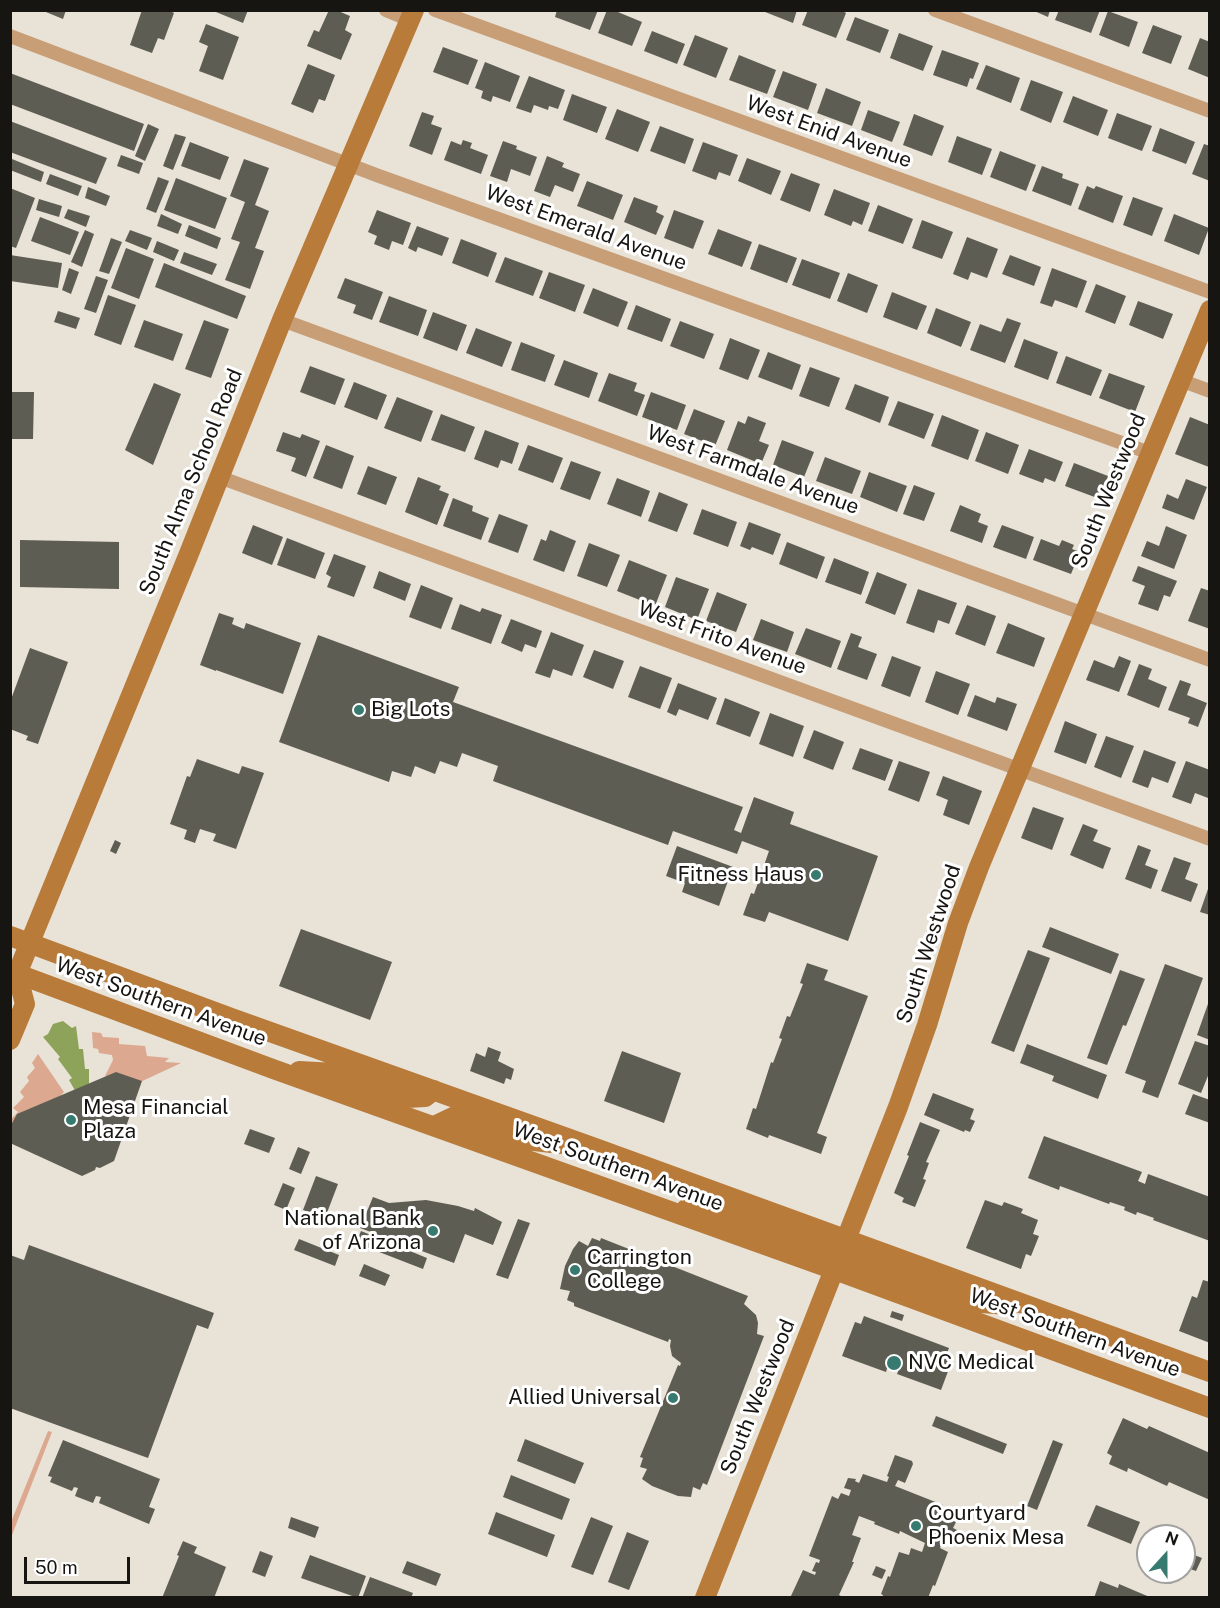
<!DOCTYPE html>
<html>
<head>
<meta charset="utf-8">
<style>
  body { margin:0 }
  #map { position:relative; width:1220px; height:1608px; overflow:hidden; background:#e8e2d7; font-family:"Public Sans",sans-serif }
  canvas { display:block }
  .frame { position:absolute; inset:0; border:12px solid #171512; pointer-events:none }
  .north { position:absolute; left:1136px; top:1524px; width:60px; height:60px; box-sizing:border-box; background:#fff; border:2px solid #a2a1a0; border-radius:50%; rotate:21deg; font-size:16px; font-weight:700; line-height:24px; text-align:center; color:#171512 }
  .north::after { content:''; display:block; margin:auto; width:21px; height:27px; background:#377b70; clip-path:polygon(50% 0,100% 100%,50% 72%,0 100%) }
  .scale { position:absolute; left:24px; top:1557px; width:106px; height:27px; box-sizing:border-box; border:3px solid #171512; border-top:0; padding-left:8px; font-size:18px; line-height:21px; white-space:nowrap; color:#171512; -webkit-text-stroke:4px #fff; paint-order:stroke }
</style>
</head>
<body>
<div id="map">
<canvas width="1220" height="1608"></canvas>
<div class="frame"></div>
<div class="north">N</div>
<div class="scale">50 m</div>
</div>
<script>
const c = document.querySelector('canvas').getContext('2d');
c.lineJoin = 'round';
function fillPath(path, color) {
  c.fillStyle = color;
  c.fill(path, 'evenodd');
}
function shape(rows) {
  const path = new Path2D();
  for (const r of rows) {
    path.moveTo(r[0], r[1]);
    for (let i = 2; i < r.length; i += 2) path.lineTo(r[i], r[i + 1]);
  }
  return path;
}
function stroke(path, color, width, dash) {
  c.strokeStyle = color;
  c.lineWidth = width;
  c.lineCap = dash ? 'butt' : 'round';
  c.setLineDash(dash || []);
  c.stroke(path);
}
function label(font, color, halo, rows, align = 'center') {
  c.font = font + ' "Public Sans",sans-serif';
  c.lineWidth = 6;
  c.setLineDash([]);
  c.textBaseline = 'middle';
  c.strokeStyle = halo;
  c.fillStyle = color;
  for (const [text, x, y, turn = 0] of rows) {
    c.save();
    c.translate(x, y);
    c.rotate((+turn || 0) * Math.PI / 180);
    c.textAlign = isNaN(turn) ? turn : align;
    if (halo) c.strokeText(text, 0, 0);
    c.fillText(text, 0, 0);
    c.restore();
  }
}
fillPath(shape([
  [92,1032,101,1033,103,1037,119,1038,119,1044,145,1046,147,1056,169,1058,165,1062,181,1063,136,1084,120,1076,105,1076,113,1060,112,1055,99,1053,98,1049,93,1048],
  [38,1054,64,1092,54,1103,11,1126,11,1119,18,1112,13,1108,24,1097,20,1092,29,1081,27,1077,35,1068,32,1063],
  [48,1431,52,1432,12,1535,11,1522]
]), '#dda890');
fillPath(shape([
  [63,1021,72,1028,76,1026,79,1049,83,1049,85,1069,89,1069,89,1084,77,1094,69,1080,72,1078,58,1059,60,1057,43,1037,48,1034,53,1024]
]), '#8da359');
fillPath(shape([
  [41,10,66,10,63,19],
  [142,10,168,10,174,13,164,40,158,38,152,53,130,45],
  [211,10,248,10,243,23],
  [329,10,336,10,350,16,345,30,352,34,341,60,307,46,314,30,319,32],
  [557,10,598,10,590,30,555,17],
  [607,10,613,10,642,22,632,46,598,33],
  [760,10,797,10,793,23],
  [808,10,841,10,846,13,836,38,802,25],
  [1032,10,1050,10,1048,17],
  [1059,10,1100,10,1091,33,1055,20],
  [1108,11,1138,22,1129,47,1099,35],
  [855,17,889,30,880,53,846,40],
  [206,24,239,37,223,80,199,71,208,46,199,42],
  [1153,25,1182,36,1171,64,1142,53],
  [652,31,685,44,677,64,644,51],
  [899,33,933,46,923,71,890,58],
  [695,35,728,48,716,78,683,65],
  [1200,38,1210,42,1210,78,1188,69],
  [443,47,478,60,468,85,433,72],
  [942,50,979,63,973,79,970,78,967,87,933,75],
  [739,55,776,70,767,94,729,80],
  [485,62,520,76,510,102,493,96,491,102,481,98,483,91,475,88],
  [308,64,335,75,325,101,319,99,313,113,291,104],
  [986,65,1020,78,1011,103,976,89],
  [783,71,817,84,808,110,773,97],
  [10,73,144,124,134,151,10,104],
  [529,76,565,90,558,109,549,106,548,110,534,105,531,113,516,108],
  [1031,80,1063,92,1051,123,1020,110],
  [826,88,861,102,852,126,817,113],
  [572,94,607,107,597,133,563,120],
  [1073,96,1108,110,1098,136,1063,122],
  [617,109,650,122,638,152,605,139],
  [868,110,900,122,892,142,861,130],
  [422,112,434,116,431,124,442,128,432,155,409,146],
  [1117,113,1152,126,1142,151,1108,138],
  [914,114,944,126,932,156,903,145],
  [10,121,107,158,96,184,10,152],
  [148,124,159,129,145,161,135,156],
  [660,126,694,139,685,164,650,151],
  [1160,128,1195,142,1186,164,1152,151],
  [175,134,186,137,173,170,163,166],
  [957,136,992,149,982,175,948,162],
  [463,140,472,143,470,148,488,155,481,174,444,160,451,141,461,145],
  [503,141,517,146,516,149,537,157,530,176,511,169,507,182,490,176],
  [190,142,229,157,220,180,181,166],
  [703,142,738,155,730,176,719,172,716,180,692,171],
  [1204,144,1210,146,1210,181,1192,174],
  [1000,151,1036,165,1026,191,990,177],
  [121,155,143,163,139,174,117,166],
  [547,156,564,163,562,167,580,174,573,192,555,185,550,197,534,191],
  [747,158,781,171,771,195,738,181],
  [12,159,44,172,41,182,10,170],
  [244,159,269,168,255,205,269,211,255,248,264,251,250,289,225,280,240,242,231,239,245,202,230,196],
  [1042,166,1063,174,1062,178,1079,184,1071,206,1032,191],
  [791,173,820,184,810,212,780,200],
  [50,174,82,186,78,196,46,184],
  [158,177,169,181,156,213,146,209],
  [176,178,227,198,215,229,164,210],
  [587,181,623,195,613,220,577,206],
  [1087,186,1094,189,1096,186,1123,196,1113,223,1078,209],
  [88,187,110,196,106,206,85,198],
  [10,188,35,198,16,248,10,246],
  [834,189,870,203,862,225,853,221,851,226,824,215],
  [634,197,658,206,656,212,664,216,656,235,624,222],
  [1133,197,1163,208,1152,236,1123,225],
  [39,199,62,206,59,217,36,210],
  [878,205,913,219,903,244,868,231],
  [68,209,90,216,86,227,64,218],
  [377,210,411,223,403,245,392,241,389,250,374,244,377,236,368,232],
  [674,210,704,221,693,249,664,238],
  [161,214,182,224,178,234,157,226],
  [1174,214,1209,228,1199,255,1164,241],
  [40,217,79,232,70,255,31,241],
  [922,220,953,232,942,259,912,248],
  [189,225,221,238,217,249,185,236],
  [417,226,449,238,442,256,418,247,416,252,408,248],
  [718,229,752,242,742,267,708,254],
  [85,230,94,234,82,267,71,262],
  [130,230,152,238,147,250,125,241],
  [967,237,998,249,987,278,971,272,968,280,953,274],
  [111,238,122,242,109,274,99,271],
  [461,239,497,253,488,277,452,263],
  [157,241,179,250,174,261,153,252],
  [759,244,797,258,787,283,750,269],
  [126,248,154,259,139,299,111,288],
  [184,252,217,264,212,275,180,263],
  [10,255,62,263,58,288,10,281],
  [1010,255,1041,267,1034,286,1002,274],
  [505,257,543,271,533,296,495,282],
  [802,259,840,273,830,299,792,285],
  [164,263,246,296,237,319,155,287],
  [69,268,79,272,71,294,62,290],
  [1052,268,1087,281,1077,308,1055,300,1052,307,1040,303],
  [549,272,585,285,575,312,539,298],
  [848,273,878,285,867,313,837,301],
  [96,276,108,280,96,313,84,309],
  [345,278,383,292,372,320,353,313,356,305,337,298],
  [1096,284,1126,296,1115,324,1085,312],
  [593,288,628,302,618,327,583,313],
  [892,292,927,306,917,330,883,317],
  [108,295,136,305,121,345,94,335],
  [389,296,427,310,418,336,379,322],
  [1138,301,1173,314,1163,339,1129,325],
  [636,305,671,319,662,342,627,329],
  [936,308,971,322,961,347,927,333],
  [58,311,80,318,76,329,54,322],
  [433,312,467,325,457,351,423,338],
  [1007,318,1021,323,1005,363,970,350,980,324,1001,332],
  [144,320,183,334,173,361,134,347],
  [204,320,229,329,211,378,185,369],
  [680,321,714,334,704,359,670,346],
  [476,328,512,342,502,367,466,353],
  [730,338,760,350,748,380,719,369],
  [1024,339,1058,352,1048,380,1014,367],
  [521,342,555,355,545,382,511,370],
  [768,352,801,365,792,390,758,377],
  [1066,356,1102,370,1091,396,1056,383],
  [564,360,598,373,589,398,554,385],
  [310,366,345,379,335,405,300,392],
  [810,367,840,378,829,407,799,396],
  [609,373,637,383,634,391,645,395,637,416,598,401],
  [1109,373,1145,386,1135,412,1099,398],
  [354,382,387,395,377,420,344,407],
  [154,383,181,394,153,465,125,450],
  [855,384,889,397,880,423,845,409],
  [10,392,34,392,33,439,10,439],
  [651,392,686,405,677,430,642,417],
  [397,397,433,411,421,442,384,428],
  [898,401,934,414,924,439,888,425],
  [694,409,725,421,715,446,684,434],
  [441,414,475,427,465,452,431,440],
  [942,415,979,430,968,460,931,446],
  [748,416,766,423,759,441,769,445,761,464,727,450,738,421,745,424],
  [1190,417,1210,425,1209,467,1175,454],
  [485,430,519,443,512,464,501,460,498,468,474,459],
  [283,432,300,438,302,434,320,441,306,477,291,471,296,458,276,451],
  [986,432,1019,445,1008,474,975,461],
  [782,440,814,452,804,477,773,465],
  [326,445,354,456,342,489,313,478],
  [528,445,563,458,553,483,518,470],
  [1029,449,1063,462,1055,482,1045,478,1043,483,1019,474],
  [825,457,861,471,852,494,816,481],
  [571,461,601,472,590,500,560,489],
  [1074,463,1108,476,1100,499,1065,486],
  [368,466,397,477,386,505,357,494],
  [869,472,907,486,897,512,860,497],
  [418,477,441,486,439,490,449,494,437,525,405,512],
  [617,478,650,491,641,517,607,504],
  [1186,479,1207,487,1194,520,1162,508,1167,494,1178,499],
  [914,485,935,493,924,521,903,514],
  [659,492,688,504,677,532,648,521],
  [453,498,473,506,472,511,489,518,481,540,443,526],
  [960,505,981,514,978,522,988,526,982,543,950,531],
  [702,509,737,522,728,547,693,534],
  [499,514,528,525,518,553,488,542],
  [749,522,781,534,773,555,752,547,750,550,740,546],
  [253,525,283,537,272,565,242,553],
  [1002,525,1034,537,1026,559,993,547],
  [1166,526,1187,535,1174,569,1141,556,1147,541,1159,546],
  [550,530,576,541,564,572,533,560,541,539,546,541],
  [287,538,325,553,315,579,277,565],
  [1041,539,1059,546,1062,540,1074,545,1072,549,1080,552,1071,574,1033,560],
  [20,540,119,542,119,589,20,587],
  [787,542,825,557,817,579,779,564],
  [589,543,620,555,607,587,577,576],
  [334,554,366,566,354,597,327,587,331,577,326,574],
  [834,558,869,572,861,595,825,582],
  [629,560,667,575,655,606,617,591],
  [1138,566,1177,581,1170,597,1164,595,1158,611,1138,604,1145,586,1132,581],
  [379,571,411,584,405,601,373,588],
  [877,572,907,584,895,615,865,603],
  [676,577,709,589,697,620,665,607],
  [421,585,453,598,441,629,409,617],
  [1201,588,1210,591,1210,629,1188,621],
  [918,589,957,603,949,624,938,620,934,633,906,623],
  [717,592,747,604,736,632,706,621],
  [460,604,480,612,482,608,502,615,491,644,451,629],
  [967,605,996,616,985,646,955,634],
  [219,613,234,618,232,624,244,629,246,623,301,643,283,694,216,670,216,671,200,665],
  [511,619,542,631,536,648,525,644,522,652,501,643],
  [761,619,794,632,787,652,753,640],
  [1008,623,1045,638,1034,667,996,653],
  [806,628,841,641,831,668,795,654],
  [551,632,584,645,572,676,553,669,550,678,535,673],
  [851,633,862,637,858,647,877,654,867,680,837,669],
  [318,635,459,687,453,702,743,807,734,830,741,833,754,797,794,812,790,824,878,856,848,941,769,912,765,922,743,915,751,893,754,894,769,851,742,841,737,854,673,831,668,845,493,781,498,766,462,753,457,767,440,761,435,774,415,766,411,777,392,771,389,782,279,742],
  [30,648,68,662,38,744,26,740,28,736,10,729,10,702],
  [594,650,624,661,613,689,583,677],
  [892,656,921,667,910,697,881,686],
  [1119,656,1131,661,1119,692,1086,680,1094,660,1114,668],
  [1139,664,1152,669,1148,679,1167,687,1159,708,1127,695],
  [640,666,672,678,660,709,628,697],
  [936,671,970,684,958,715,925,702],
  [1180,680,1191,684,1187,695,1207,703,1198,727,1188,723,1190,718,1168,710],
  [678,683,717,698,708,720,679,709,676,716,667,712],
  [975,695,995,703,997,697,1017,704,1007,731,967,716],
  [725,698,760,712,750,737,716,724],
  [770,713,804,726,793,757,759,744],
  [1065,721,1097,734,1086,764,1054,752],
  [814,730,844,742,833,770,803,758],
  [1106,736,1134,746,1121,778,1094,767],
  [860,748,893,760,885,781,852,769],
  [1144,750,1176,762,1168,783,1152,777,1148,788,1132,782],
  [197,759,239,774,242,766,264,773,236,849,213,841,216,834,200,829,195,843,184,839,187,830,170,824,187,776,190,777],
  [899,761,930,772,919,802,888,790],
  [1186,761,1210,770,1208,798,1195,793,1191,804,1172,797],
  [943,776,982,791,969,825,943,815,948,800,936,795],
  [1033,807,1064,818,1052,850,1021,838],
  [1083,824,1098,830,1093,841,1111,848,1103,869,1070,855],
  [115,840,121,843,116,854,110,851],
  [1138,845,1151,850,1145,865,1158,870,1151,889,1125,879],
  [677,846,733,867,719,906,682,892,685,883,666,876],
  [1174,857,1191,863,1185,879,1198,884,1191,902,1161,891],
  [1209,886,1210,886,1210,915,1200,912],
  [1050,927,1119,954,1111,974,1042,947],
  [301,929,392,962,370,1020,279,986],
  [1028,950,1050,958,1014,1052,991,1043],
  [807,963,828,970,824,980,868,996,817,1133,827,1137,821,1154,769,1135,768,1138,746,1129,753,1108,756,1109,771,1062,773,1063,782,1039,779,1038,787,1016,790,1017,803,984,800,983],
  [1165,964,1203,978,1158,1098,1142,1092,1146,1081,1125,1073],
  [1120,970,1145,979,1126,1026,1123,1025,1107,1065,1087,1058],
  [1209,1001,1210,1001,1210,1040,1197,1035],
  [1195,1041,1210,1046,1210,1071,1201,1093,1178,1084],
  [1027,1044,1107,1075,1098,1099,1052,1081,1054,1076,1020,1063],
  [488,1047,501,1052,498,1061,514,1069,511,1080,506,1078,504,1084,470,1071,476,1053,485,1057],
  [622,1051,681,1073,664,1123,604,1101],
  [116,1072,142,1081,114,1161,100,1168,96,1167,95,1170,82,1176,10,1143,10,1127,17,1114],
  [933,1093,974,1109,970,1119,975,1121,970,1132,965,1130,964,1132,924,1115],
  [1193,1094,1210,1100,1210,1123,1185,1114],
  [920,1122,940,1130,926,1162,929,1163,923,1179,926,1180,915,1207,902,1202,904,1198,894,1193,909,1156,907,1155],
  [250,1129,275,1138,269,1153,244,1144],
  [1044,1136,1142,1172,1138,1181,1145,1184,1148,1174,1210,1197,1210,1241,1153,1220,1154,1218,1137,1212,1136,1215,1124,1210,1125,1207,1110,1202,1109,1204,1060,1186,1059,1190,1028,1178],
  [298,1147,310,1152,301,1174,289,1169],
  [316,1176,338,1184,325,1218,303,1210],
  [283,1183,295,1188,286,1210,274,1205],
  [373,1197,389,1203,426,1200,458,1206,474,1211,475,1208,502,1222,493,1245,465,1234,454,1263,360,1228],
  [985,1200,1002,1206,1004,1202,1023,1209,1021,1213,1038,1220,1033,1234,1039,1236,1031,1256,1026,1254,1021,1269,966,1248],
  [518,1219,530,1223,508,1279,496,1275],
  [361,1231,427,1258,423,1269,356,1243],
  [592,1238,600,1241,601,1238,748,1296,744,1304,756,1315,758,1323,757,1334,764,1336,707,1485,703,1483,700,1490,693,1487,691,1497,678,1496,652,1486,642,1479,647,1469,640,1467,643,1458,640,1457,678,1365,680,1366,681,1363,672,1356,670,1346,671,1340,669,1339,668,1342,574,1306,574,1303,567,1300,570,1291,560,1289,565,1266,573,1249,579,1241,588,1246],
  [299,1239,339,1255,335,1266,294,1250],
  [29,1245,214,1313,208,1329,197,1325,148,1458,10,1408,10,1255,24,1260],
  [364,1264,390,1275,385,1286,359,1276],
  [1203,1280,1210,1282,1210,1343,1179,1331,1192,1296,1197,1298],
  [892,1311,904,1315,902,1321,890,1317],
  [864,1316,949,1348,946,1356,953,1358,941,1390,897,1374,899,1369,888,1365,886,1372,842,1356,855,1322,861,1324],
  [936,1416,1007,1444,1003,1454,932,1426],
  [1123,1418,1147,1429,1149,1426,1210,1453,1210,1500,1169,1482,1167,1486,1128,1468,1127,1472,1109,1464,1112,1456,1107,1453],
  [525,1439,584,1463,575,1484,517,1461],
  [63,1440,160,1479,149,1507,155,1509,149,1524,99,1503,101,1497,96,1496,93,1503,75,1496,78,1488,74,1487,72,1491,50,1482,52,1477,48,1476],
  [1053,1440,1063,1444,1037,1510,1027,1506],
  [895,1455,912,1461,913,1464,905,1483,898,1480,895,1486,943,1505,939,1515,956,1522,953,1528,957,1530,953,1540,943,1540,940,1548,948,1552,935,1586,933,1585,928,1598,882,1598,883,1595,881,1594,888,1576,890,1577,899,1552,909,1555,911,1548,922,1552,925,1543,900,1531,899,1534,874,1524,875,1522,859,1516,852,1535,861,1538,852,1562,854,1562,839,1595,845,1598,790,1598,803,1570,815,1575,816,1572,812,1571,816,1562,819,1563,820,1560,809,1556,832,1496,838,1499,841,1493,849,1496,851,1490,844,1488,848,1478,856,1479,855,1481,859,1483,863,1474,887,1482,889,1477,887,1476],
  [511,1475,570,1499,562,1520,503,1497],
  [1096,1505,1140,1522,1131,1544,1087,1526],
  [496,1512,555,1535,547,1557,488,1534],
  [291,1517,319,1527,315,1538,288,1528],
  [591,1517,613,1526,593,1575,571,1567],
  [627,1532,649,1541,629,1590,608,1582],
  [183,1541,197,1547,194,1553,226,1567,214,1598,162,1598,179,1556,177,1555],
  [260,1551,273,1556,265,1577,252,1572],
  [1184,1551,1202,1558,1196,1571,1184,1567],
  [310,1555,366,1576,358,1598,301,1578],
  [407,1561,441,1574,436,1586,402,1573],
  [876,1566,886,1570,882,1579,872,1575],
  [370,1577,413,1593,411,1598,362,1598],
  [1100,1581,1118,1588,1119,1584,1152,1598,1094,1598]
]), '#5e5d53');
stroke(shape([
  [386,10,410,20],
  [435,10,1210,292],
  [935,10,1210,111],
  [10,36,379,176,1150,453],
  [282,320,1210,660],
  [1180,380,1210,391],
  [219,477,1210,839]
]), '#c89e76', 14);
stroke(shape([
  [10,936,231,1018,595,1148,1210,1372],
  [10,971,273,1069,835,1270,1210,1408],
  [10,1040,25,1004,17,974,188,556,282,320,414,10],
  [299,1071,336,1073,407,1098,425,1097,434,1090],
  [434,1126,455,1116,526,1140,560,1144],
  [686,1209,728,1216,819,1249,826,1249,846,1240],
  [835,1270,846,1263,856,1261,969,1302,1008,1305],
  [705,1598,898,1107,927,1025,958,923,979,867,1210,310]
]), '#b87b3a', 20);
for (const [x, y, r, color] of [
  [359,710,6,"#377b70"],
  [816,875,6,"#377b70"],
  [71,1120,6,"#377b70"],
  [433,1231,6,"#377b70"],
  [575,1270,6,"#377b70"],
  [894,1363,8,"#377b70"],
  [673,1398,6,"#377b70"],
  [916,1526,6,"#377b70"]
]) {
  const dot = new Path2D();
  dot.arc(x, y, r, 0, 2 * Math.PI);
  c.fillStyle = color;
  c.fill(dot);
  stroke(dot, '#fff', 2);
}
label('21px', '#171512', '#fff', [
  ["West Enid Avenue",829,132,20],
  ["West Emerald Avenue",586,228,20],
  ["West Farmdale Avenue",753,470,20],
  ["South Alma School Road",191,482,-68],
  ["South Westwood",1109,491,-68],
  ["West Frito Avenue",722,638,20],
  ["South Westwood",929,944,-72],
  ["West Southern Avenue",161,1002,20],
  ["West Southern Avenue",618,1167,20],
  ["West Southern Avenue",1075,1333,20],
  ["South Westwood",758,1397,-68]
]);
label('21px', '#171512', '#fff', [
  ["Big Lots",371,710],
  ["Fitness Haus",804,875,"right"],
  ["Mesa Financial",83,1108],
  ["Plaza",83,1132],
  ["National Bank",421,1219,"right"],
  ["of Arizona",421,1243,"right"],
  ["Carrington",587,1258],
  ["College",587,1282],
  ["NVC Medical",908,1363],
  ["Allied Universal",661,1398,"right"],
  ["Courtyard",928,1514],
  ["Phoenix Mesa",928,1538]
], 'left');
</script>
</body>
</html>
